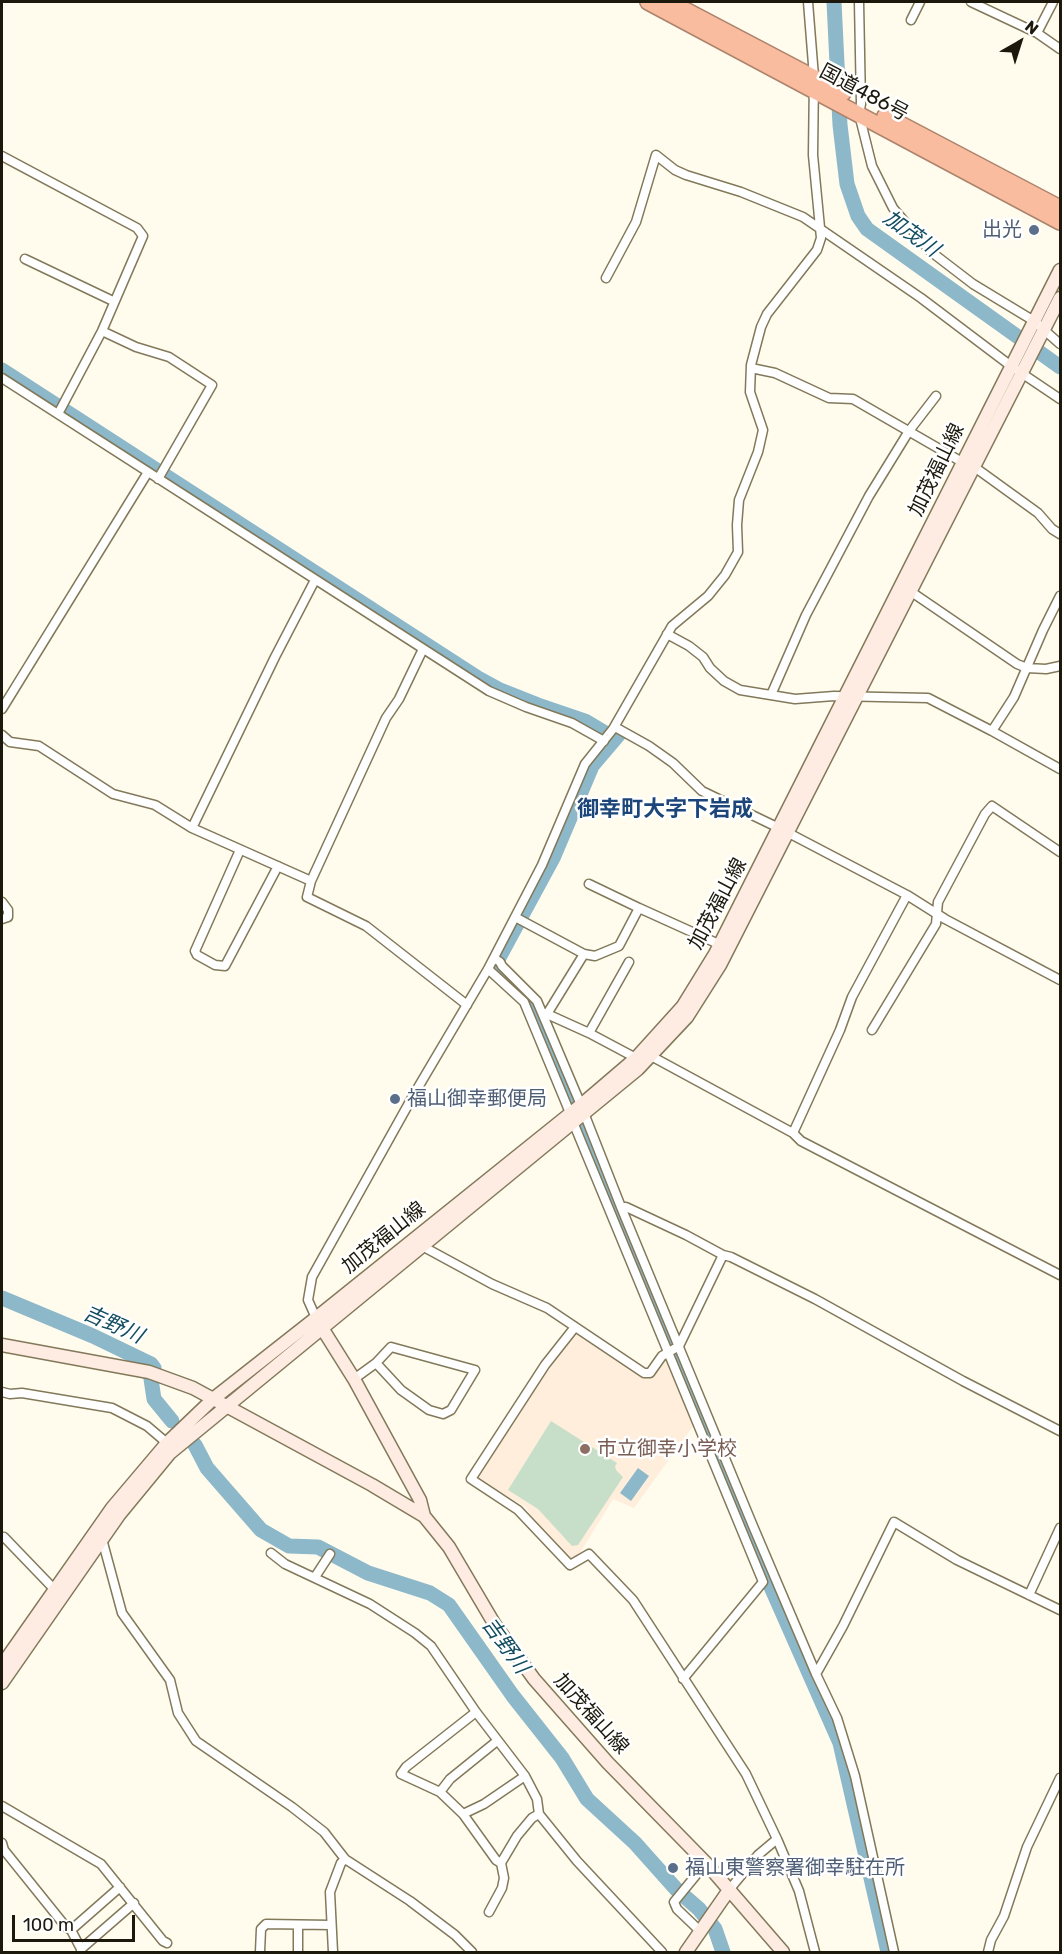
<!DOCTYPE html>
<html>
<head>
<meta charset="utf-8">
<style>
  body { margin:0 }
  #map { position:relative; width:1062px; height:1954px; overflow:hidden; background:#fffbed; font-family:Rubik,sans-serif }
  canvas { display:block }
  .frame { position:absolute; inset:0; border:3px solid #1c180c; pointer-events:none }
  .north { position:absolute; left:990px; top:12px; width:60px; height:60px; -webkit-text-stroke:4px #fff; paint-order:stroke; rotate:39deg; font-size:16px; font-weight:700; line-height:24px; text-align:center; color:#1c180c }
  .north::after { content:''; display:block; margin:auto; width:21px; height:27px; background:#1c180c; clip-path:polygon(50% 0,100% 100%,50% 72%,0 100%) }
  .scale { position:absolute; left:12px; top:1915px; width:123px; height:27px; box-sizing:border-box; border:3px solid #1c180c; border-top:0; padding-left:8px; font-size:18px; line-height:21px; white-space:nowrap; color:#1c180c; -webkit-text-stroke:4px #fff; paint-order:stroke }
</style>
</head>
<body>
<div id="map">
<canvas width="1062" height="1954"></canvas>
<div class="frame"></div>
<div class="north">N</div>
<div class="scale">100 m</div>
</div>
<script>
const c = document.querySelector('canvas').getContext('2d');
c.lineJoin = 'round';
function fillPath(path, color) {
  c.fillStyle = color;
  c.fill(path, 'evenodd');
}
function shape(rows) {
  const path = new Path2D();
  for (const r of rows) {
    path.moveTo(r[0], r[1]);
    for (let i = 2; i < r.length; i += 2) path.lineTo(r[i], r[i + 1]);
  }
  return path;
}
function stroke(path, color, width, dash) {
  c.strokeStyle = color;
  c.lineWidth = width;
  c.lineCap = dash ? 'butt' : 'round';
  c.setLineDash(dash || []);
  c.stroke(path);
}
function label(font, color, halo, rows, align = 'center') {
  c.font = font + ' Rubik,"Noto Sans JP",sans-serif';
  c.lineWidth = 5;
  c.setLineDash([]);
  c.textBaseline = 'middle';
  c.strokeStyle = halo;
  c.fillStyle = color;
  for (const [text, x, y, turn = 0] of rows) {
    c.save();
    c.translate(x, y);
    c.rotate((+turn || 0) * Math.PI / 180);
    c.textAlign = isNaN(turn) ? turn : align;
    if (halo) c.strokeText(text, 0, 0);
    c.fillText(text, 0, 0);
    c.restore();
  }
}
fillPath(shape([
  [577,1334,640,1375,665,1358,694,1425,634,1508,613,1499,578,1556,568,1559,533,1520,526,1507,480,1480,477,1473,544,1371,549,1370,571,1335]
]), '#feeedb');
fillPath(shape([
  [551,1421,617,1463,615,1466,616,1470,623,1477,578,1545,572,1546,538,1509,508,1490]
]), '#c7dfc9');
fillPath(shape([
  [638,1468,649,1476,631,1501,620,1493]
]), '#8cb8ca');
stroke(shape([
  [834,2,840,125,847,184,858,216,867,229,1060,367],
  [2,370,478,678,500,690,538,705,585,721,615,739],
  [620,733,592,766,553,858,495,965,497,970,532,1003,536,1011,756,1553,840,1743,888,1952],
  [2,1298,93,1336,151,1364,154,1368,151,1379,154,1399,172,1421],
  [195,1445,207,1468,261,1530,289,1546,318,1547,368,1573,430,1593,449,1605,513,1696,562,1758,587,1799,635,1843,676,1889,699,1909,715,1929,723,1952]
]), '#8cb8ca', 15);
const street = shape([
  [859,2,861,104,859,114,872,166,893,208,930,251,973,284,1034,321,1060,344],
  [971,2,1037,33,1060,49],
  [911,20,920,2],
  [1037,33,1053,2],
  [2,156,137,228,143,236,102,331,58,414],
  [25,259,113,301],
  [606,278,636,222,656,155,675,170,686,175,741,192,803,217,921,298,1011,366,1060,399],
  [102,331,136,347,169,357,212,385,158,479],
  [751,368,775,373,829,398,853,399,962,462],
  [2,378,489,691,526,707,572,723,604,741],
  [973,466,1038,513,1052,529,1060,534],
  [910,591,1017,664,1027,668,1046,669,1060,666],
  [667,634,689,646,703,657,710,668,724,681,740,690,795,699,834,696,928,698,992,731,1060,769],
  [771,695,806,615,869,496,909,431,936,396],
  [2,709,148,472],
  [615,727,649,746,673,763,702,791,779,828,907,895,945,919,1060,980],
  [992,731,1014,697,1043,630,1060,596],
  [2,735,10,742,39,746,113,794,155,805,192,828,311,881,307,897,366,926,467,1005],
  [192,828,275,657,315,580],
  [240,850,195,951,197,955,215,965,225,966,278,866],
  [311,881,386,718,399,699,423,649],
  [589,884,639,908],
  [2,902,8,910,8,917,2,919],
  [515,917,584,954,595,956,619,946,639,908,723,946],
  [494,958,500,962,502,966,537,1001,581,1105],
  [488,969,524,1002,570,1113],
  [543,1013,547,1014,584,954],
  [547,1014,589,1033,629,962],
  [872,1030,936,924,938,902,985,814,992,806,1060,852],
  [589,1033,636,1058,651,1056,793,1133,801,1141,1060,1275],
  [584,1113,621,1207,753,1526,816,1674,837,1718,855,1776,894,1952],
  [573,1122,763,1582,683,1679],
  [793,1133,840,1030,852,997,907,895],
  [621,1207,626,1207,686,1235,723,1255,731,1257,815,1299,963,1381,1060,1431],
  [422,1246,492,1284,547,1308,644,1373,650,1373,662,1356,679,1346,723,1255],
  [316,1318,308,1300,312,1277,413,1096,488,969,542,865,585,764,613,729,672,626,708,596,725,575,738,552,737,525,739,500,758,452,763,430,750,392,751,365,761,327,767,314,817,250,821,238,813,155,814,77,808,2],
  [575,1327,545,1365,471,1479,518,1510,570,1565,589,1554,633,1600,746,1774,777,1839,799,1891,815,1952],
  [354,1379,376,1363,401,1390,429,1410,443,1414,451,1410,475,1370,391,1347,376,1363],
  [2,1392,10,1394,22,1393,112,1408,147,1426,167,1443],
  [4,1537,54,1589],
  [102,1539,122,1613,170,1680,178,1713,196,1741,292,1807,324,1832,345,1859,410,1901,455,1935,472,1952],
  [271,1553,285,1564,370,1604,415,1633,431,1646,476,1712,525,1776,537,1799,539,1814,577,1861,662,1952],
  [315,1577,330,1554],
  [1029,1595,1060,1528],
  [816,1674,843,1626,894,1522,957,1560,1060,1610],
  [476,1712,406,1767,401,1774,440,1792,463,1814,496,1860,501,1863,504,1878,502,1888,489,1912],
  [440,1792,450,1779,497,1741],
  [2,1806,101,1864,163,1941,167,1943],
  [463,1814,484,1804,525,1776],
  [2,1843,4,1850,66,1927,71,1930,81,1949,81,1952],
  [501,1863,517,1836,532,1818,539,1814],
  [729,1890,758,1855,777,1839],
  [71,1930,120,1887],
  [700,1931,677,1909,674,1902,706,1863],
  [81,1949,134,1903],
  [260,1952,261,1929,266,1924,331,1925],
  [298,1952,298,1926],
  [333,1952,330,1892,341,1863,345,1859],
  [988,1952,991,1940,1004,1916,1027,1847,1060,1778]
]);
const secondary = shape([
  [317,1320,354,1379,420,1500,424,1516],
  [2,1345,149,1372,193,1388,372,1485,424,1516,449,1547,495,1625,534,1679,608,1763,706,1863,783,1952],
  [2,1665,112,1508,167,1443,213,1399,316,1318,581,1105,636,1058,683,1006,715,954,1060,270],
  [2,1683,119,1515,170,1453,638,1069,687,1017,720,965,1060,298],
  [686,1952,729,1890]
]);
const highway = shape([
  [648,2,1060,222],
  [670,2,843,93],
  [885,116,1060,208]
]);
stroke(street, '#82795a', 11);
stroke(secondary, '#82795a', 15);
stroke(highway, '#ac836c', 18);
stroke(street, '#fff', 8);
stroke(secondary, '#feebe2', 12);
stroke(highway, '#fabc9f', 15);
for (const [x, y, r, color] of [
  [1034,230,6,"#5c6f8a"],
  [395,1099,6,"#5c6f8a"],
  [585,1449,6,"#8d6e63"],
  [673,1868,6,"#5c6f8a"]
]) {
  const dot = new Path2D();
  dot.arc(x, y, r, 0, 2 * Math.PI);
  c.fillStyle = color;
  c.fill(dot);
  stroke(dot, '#fff', 2);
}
label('20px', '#1c180c', '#fff', [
  ["国道486号",864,93,28],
  ["加茂福山線",937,470,-64],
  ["加茂福山線",718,904,-62],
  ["加茂福山線",384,1238,-39],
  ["加茂福山線",591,1714,48]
]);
label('20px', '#4e5e75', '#fff', [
  ["出光",1022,230,"right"],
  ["福山御幸郵便局",407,1099],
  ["福山東警察署御幸駐在所",685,1868]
], 'left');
label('20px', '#785e54', '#fff', [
  ["市立御幸小学校",597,1449]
], 'left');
label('italic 21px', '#114c60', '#fff', [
  ["加茂川",911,234,36],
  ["吉野川",113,1325,24],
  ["吉野川",505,1646,54]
]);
label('bold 22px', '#1c4579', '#fff', [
  ["御幸町大字下岩成",665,810]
]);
</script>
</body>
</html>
